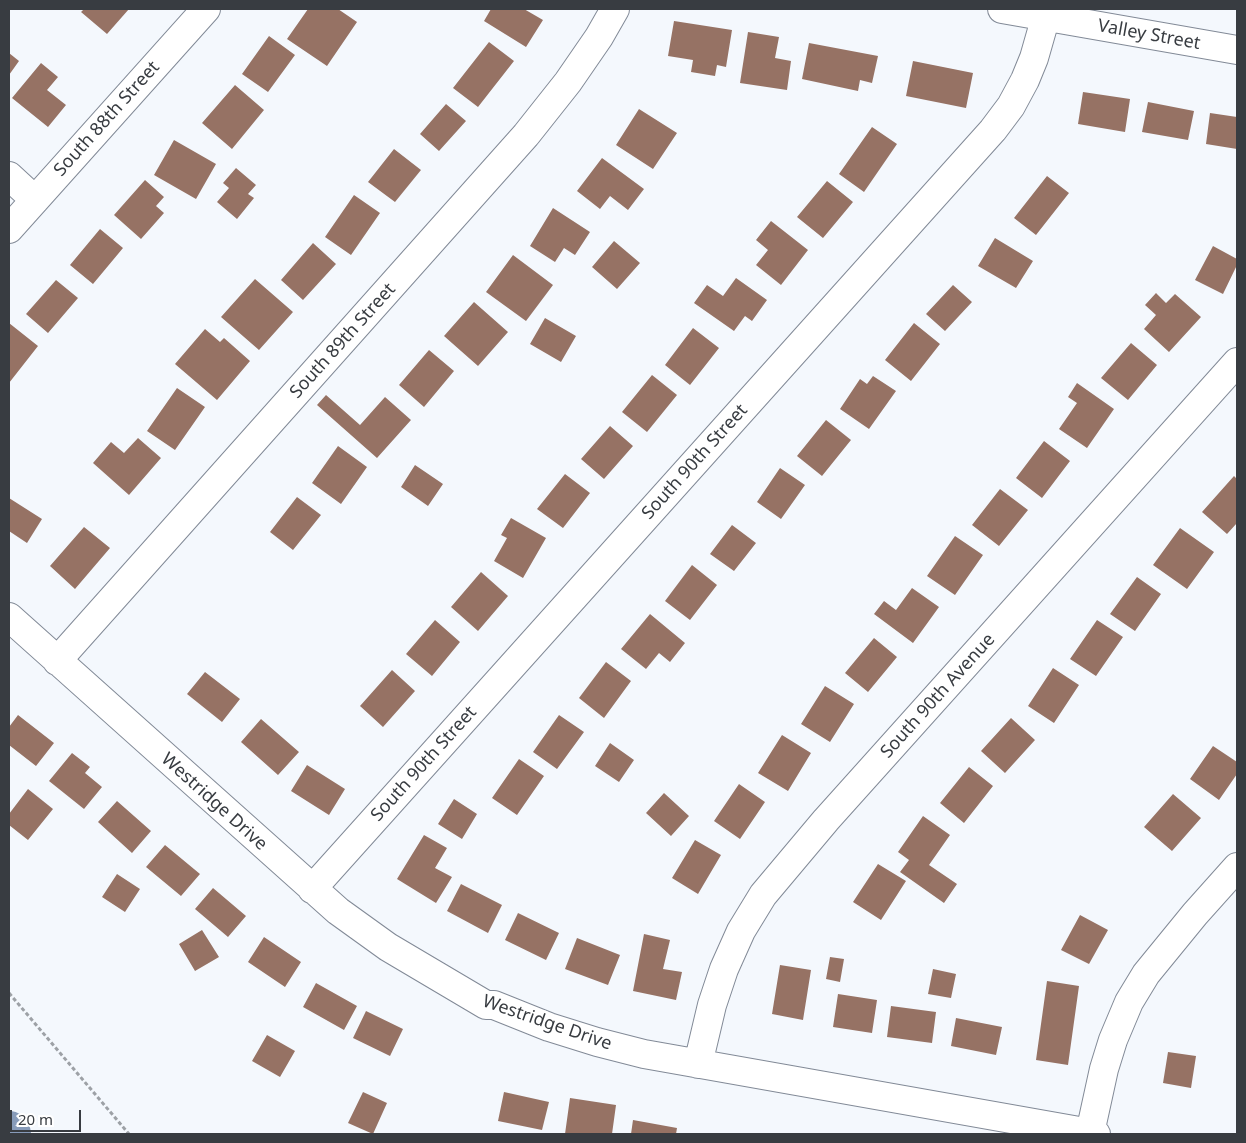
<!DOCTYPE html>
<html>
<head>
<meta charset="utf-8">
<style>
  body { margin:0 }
  #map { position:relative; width:1246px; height:1143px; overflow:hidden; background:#f4f8fd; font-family:"Noto Sans",sans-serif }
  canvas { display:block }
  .frame { position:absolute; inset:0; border:10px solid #383c41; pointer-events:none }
  .scale { position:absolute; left:10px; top:1110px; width:71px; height:22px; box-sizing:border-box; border:2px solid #383c41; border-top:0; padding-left:6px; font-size:15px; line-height:18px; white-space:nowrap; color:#383c41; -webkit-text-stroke:4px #fff; paint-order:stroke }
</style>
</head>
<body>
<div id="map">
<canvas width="1246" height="1143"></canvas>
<div class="frame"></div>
<div class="scale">20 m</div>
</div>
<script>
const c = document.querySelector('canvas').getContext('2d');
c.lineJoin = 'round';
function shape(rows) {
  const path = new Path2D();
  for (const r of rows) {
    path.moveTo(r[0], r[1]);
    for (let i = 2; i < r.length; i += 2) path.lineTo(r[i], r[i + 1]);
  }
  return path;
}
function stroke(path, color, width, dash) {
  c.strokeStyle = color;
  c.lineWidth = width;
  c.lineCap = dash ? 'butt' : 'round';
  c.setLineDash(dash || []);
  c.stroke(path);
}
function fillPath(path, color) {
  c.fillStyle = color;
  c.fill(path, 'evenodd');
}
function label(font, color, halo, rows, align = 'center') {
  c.font = font + ' "Noto Sans",sans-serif';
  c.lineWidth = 5;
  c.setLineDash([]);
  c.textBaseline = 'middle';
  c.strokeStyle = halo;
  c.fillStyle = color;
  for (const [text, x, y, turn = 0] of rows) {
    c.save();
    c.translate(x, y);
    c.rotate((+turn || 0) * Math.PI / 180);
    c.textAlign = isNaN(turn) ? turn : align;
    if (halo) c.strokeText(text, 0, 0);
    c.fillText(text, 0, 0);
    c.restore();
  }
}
stroke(shape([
  [9,1132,10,1134]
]), '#879bb9', 42);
fillPath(shape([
  [84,9,129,9,107,34,81,12],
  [308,9,338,9,357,22,327,66,287,39],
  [491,9,524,9,543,20,526,47,484,21],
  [674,21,732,30,726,67,717,65,715,76,691,72,693,60,668,56],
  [748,32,779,37,775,58,791,61,787,90,740,83],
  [269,36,295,55,268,92,242,74],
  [489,42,514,61,478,107,453,88],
  [809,43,878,56,872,83,860,80,858,91,802,79],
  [9,53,19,61,9,75],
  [913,61,973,73,966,108,906,96],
  [41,63,58,77,47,90,66,105,48,127,12,98],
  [235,85,264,110,232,149,202,123],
  [1083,92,1130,99,1125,132,1078,124],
  [1148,102,1194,111,1188,140,1142,132],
  [446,104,466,121,439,151,420,134],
  [639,109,677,133,653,169,616,145],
  [1210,113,1237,117,1237,149,1206,144],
  [872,127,897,144,864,192,839,174],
  [174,140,216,164,196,199,154,175],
  [394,149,421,170,395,202,368,182],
  [602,158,644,189,628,210,610,196,600,209,577,191],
  [236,168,256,185,248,194,254,198,237,219,217,202,229,188,223,183],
  [1047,176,1069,193,1036,235,1014,218],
  [145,180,164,197,156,206,164,213,141,239,114,215],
  [827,181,853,202,823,238,797,217],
  [354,195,380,213,351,255,325,237],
  [553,208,590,232,575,255,564,248,555,262,530,246],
  [771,221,808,250,781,285,756,265,768,250,756,240],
  [100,229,123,248,93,284,70,265],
  [995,238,1033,261,1016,288,978,266],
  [614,241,640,263,617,289,592,267],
  [313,243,336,264,303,300,281,280],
  [1213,246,1237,259,1237,265,1223,294,1195,280],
  [513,255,553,285,526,321,486,292],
  [736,278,767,300,752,321,745,316,734,331,694,303,707,285,723,296],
  [255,279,293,312,259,350,221,317],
  [56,280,78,298,48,333,26,314],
  [953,285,972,302,945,331,926,314],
  [1156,293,1166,303,1175,294,1201,317,1169,352,1144,329,1156,315,1145,305],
  [474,302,508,332,478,366,444,336],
  [545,318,576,336,561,362,530,344],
  [9,323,38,346,9,383],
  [914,323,940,344,911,381,885,360],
  [693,328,719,348,690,385,665,365],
  [205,329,220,342,224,338,250,361,217,400,175,364],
  [1131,343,1157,365,1128,400,1101,378],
  [429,350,454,371,424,407,399,385],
  [652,375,677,395,647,432,622,412],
  [873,376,896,391,869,429,840,409,860,379,867,384],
  [1077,383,1114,409,1087,448,1059,429,1077,403,1068,397],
  [177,388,205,407,175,450,147,431],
  [326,395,360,425,385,397,411,420,377,458,317,405],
  [826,420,851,440,822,476,797,456],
  [610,426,633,446,604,479,581,459],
  [138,438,161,458,129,495,93,463,111,442,124,453],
  [1044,441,1070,461,1042,498,1016,478],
  [338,446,367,467,341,504,312,483],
  [415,465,443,484,428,506,401,487],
  [780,468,805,485,781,519,757,502],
  [565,474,590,493,563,528,537,509],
  [1234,476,1237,479,1237,523,1227,534,1202,512],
  [1000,489,1028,510,999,546,972,525],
  [297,497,321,515,293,550,270,532],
  [9,498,42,519,27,543,9,531],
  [511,518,546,538,523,578,494,561,507,538,501,535],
  [732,525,756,543,734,571,710,554],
  [84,527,110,548,75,589,50,566],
  [1180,528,1214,552,1187,589,1153,565],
  [955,536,983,555,955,595,927,576],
  [692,565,717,585,690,620,665,601],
  [481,572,508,596,478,631,451,607],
  [1137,577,1161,594,1135,631,1110,614],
  [912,588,939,607,913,643,874,614,884,601,896,610],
  [650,614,685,643,670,662,659,653,646,669,621,649],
  [435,620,460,642,432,676,406,654],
  [1097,620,1123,637,1096,676,1070,659],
  [874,638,897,657,868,692,845,673],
  [606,662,631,681,604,718,579,698],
  [1053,668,1079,685,1054,723,1028,706],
  [392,670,415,691,383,727,360,706],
  [205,672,240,699,222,722,187,694],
  [825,686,854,704,830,742,801,724],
  [18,715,54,743,36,766,9,745,9,727],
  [559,715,584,732,557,769,533,752],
  [1011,718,1035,740,1005,773,981,751],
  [261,719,299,752,278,775,241,742],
  [782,735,811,753,788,791,758,773],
  [610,743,634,760,619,782,595,766],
  [1213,746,1237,762,1237,774,1219,800,1190,779],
  [72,753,90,767,85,773,102,787,84,809,49,781],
  [519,759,544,776,517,815,492,798],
  [307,765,345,789,329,815,291,791],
  [969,767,993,786,964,823,940,803],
  [739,784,765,802,740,839,714,821],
  [28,789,53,809,28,840,9,825,9,814],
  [664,793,689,816,671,836,646,813],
  [1173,794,1201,818,1172,851,1144,827],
  [454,799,477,814,462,839,438,824],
  [117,801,151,831,132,853,98,822],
  [923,816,950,835,929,865,957,884,944,903,900,872,909,860,898,852],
  [424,835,447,848,435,868,452,877,436,903,397,879],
  [695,840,721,855,698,894,672,878],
  [165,845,200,874,181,896,146,867],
  [878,864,906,881,881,920,853,902],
  [117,874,140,889,125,912,102,897],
  [461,884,502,905,488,933,447,911],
  [213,888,246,916,228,937,195,909],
  [518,913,559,933,546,960,505,940],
  [1080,915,1108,930,1089,964,1061,950],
  [202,930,219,957,195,971,179,944],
  [644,934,670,940,663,969,682,972,676,1000,633,991],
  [264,937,301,962,285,987,248,962],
  [577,938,620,955,608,985,565,969],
  [830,957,844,959,840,982,826,979],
  [780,965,811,970,803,1020,772,1014],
  [933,969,956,974,951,998,928,994],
  [1047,981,1079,986,1068,1065,1036,1060],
  [316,983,357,1006,344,1030,303,1007],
  [838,994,877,1000,872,1033,833,1027],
  [891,1006,936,1012,932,1043,887,1037],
  [366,1011,403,1029,390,1056,353,1038],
  [956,1018,1002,1027,996,1055,951,1046],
  [267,1035,295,1051,280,1077,252,1061],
  [1168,1052,1196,1056,1191,1088,1163,1083],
  [363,1092,387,1103,373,1134,348,1123],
  [504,1092,549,1102,542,1130,498,1121],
  [570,1098,616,1105,612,1134,565,1134],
  [633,1120,677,1128,676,1134,631,1134]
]), '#967264');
const minor = shape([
  [1002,9,1237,50],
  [9,176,35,200],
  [9,229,206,9],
  [9,617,338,911,388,947,486,1005,494,1005,549,1027,597,1042,644,1054,1096,1134],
  [57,661,526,135,568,82,599,37,615,9],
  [312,889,993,130,1011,106,1025,80,1034,58,1046,16],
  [698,1064,712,1005,724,969,741,931,763,895,826,820,1237,362],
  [1090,1133,1104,1069,1113,1040,1129,1002,1146,974,1195,914,1237,867]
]);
stroke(minor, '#828a97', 30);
stroke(shape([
  [9,993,129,1134]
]), '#9da1a6', 3, [4, 2.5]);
stroke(minor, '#fff', 28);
label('18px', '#383c41', '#fff', [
  ["Valley Street",1149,35,10],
  ["South 88th Street",107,119,-48],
  ["South 89th Street",343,341,-48],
  ["South 90th Street",695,462,-48],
  ["South 90th Avenue",938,696,-48],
  ["South 90th Street",424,764,-48],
  ["Westridge Drive",214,802,42],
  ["Westridge Drive",547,1023,19]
]);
</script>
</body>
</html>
